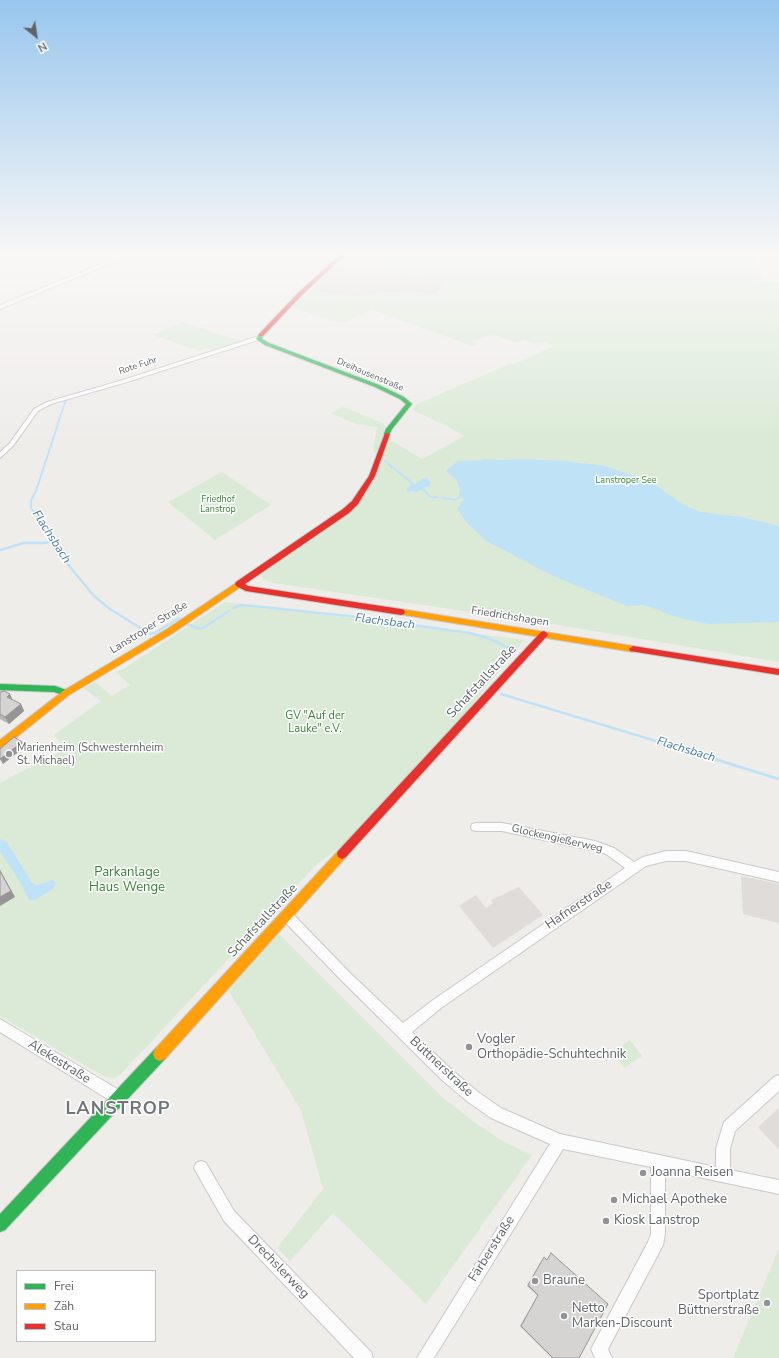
<!DOCTYPE html>
<html>
<head>
<meta charset="utf-8">
<style>
  body { margin:0 }
  #map { position:relative; width:779px; height:1358px; overflow:hidden; background:#efedea; font-family:"Nunito Sans",sans-serif }
  canvas { display:block }
  .legend { position:absolute; left:16px; top:1270px; width:140px; height:72px; box-sizing:border-box; background:#fff; border:1px solid #bfc1c3; margin:0; padding:5px 7px; list-style:none; font-size:12px; color:#5f6368 }
  .legend li { display:flex; align-items:center; gap:8px; height:20px }
  .legend b { width:20px; border:1px solid #bfc1c3 }
  .north { position:absolute; left:16px; top:16px; width:40px; height:40px; -webkit-text-stroke:3px #fff; paint-order:stroke; rotate:150deg; font-size:11px; font-weight:700; line-height:16px; text-align:center; color:#5f6368 }
  .north::after { content:''; display:block; margin:auto; width:14px; height:18px; background:#5f6368; clip-path:polygon(50% 0,100% 100%,50% 72%,0 100%) }
</style>
</head>
<body>
<div id="map">
<canvas width="779" height="1358"></canvas>
<ul class="legend">
<li><b style="height:5px;background:#30b455"></b>Frei</li>
<li><b style="height:5px;background:#ff9f0a"></b>Zäh</li>
<li><b style="height:5px;background:#e5322d"></b>Stau</li>
</ul>
<div class="north">N</div>
</div>
<script>
const c = document.querySelector('canvas').getContext('2d');
c.lineJoin = 'round';
function fillPath(path, color) {
  c.fillStyle = color;
  c.fill(path, 'evenodd');
}
function shape(rows) {
  const path = new Path2D();
  for (const r of rows) {
    path.moveTo(r[0], r[1]);
    for (let i = 2; i < r.length; i += 2) path.lineTo(r[i], r[i + 1]);
  }
  return path;
}
function stroke(path, color, width, dash) {
  c.strokeStyle = color;
  c.lineWidth = width;
  c.lineCap = dash ? 'butt' : 'round';
  c.setLineDash(dash || []);
  c.stroke(path);
}
function label(font, color, halo, rows, align = 'center') {
  c.font = font + ' "Nunito Sans",sans-serif';
  c.lineWidth = 3;
  c.setLineDash([]);
  c.textBaseline = 'middle';
  c.strokeStyle = halo;
  c.fillStyle = color;
  for (const [text, x, y, turn = 0] of rows) {
    c.save();
    c.translate(x, y);
    c.rotate((+turn || 0) * Math.PI / 180);
    c.textAlign = isNaN(turn) ? turn : align;
    if (halo) c.strokeText(text, 0, 0);
    c.fillText(text, 0, 0);
    c.restore();
  }
}
fillPath(shape([
  [340,264,388,271,398,278,447,282,435,295,409,291,356,297,331,294,312,289],
  [741,876,779,884,779,923,743,914],
  [519,887,543,915,493,948,459,906,476,895,486,908,493,903,491,900],
  [779,1108,779,1150,758,1127]
]), '#dfdcda');
fillPath(shape([
  [346,255,479,255,490,265,514,258,491,262,488,262,481,255,490,255,493,257,502,255,755,255,763,281,747,280,779,283,779,662,546,623,273,583,263,579,261,574,352,512,361,500,377,470,389,439,422,459,464,436,451,428,412,410,417,404,509,364,512,365,554,346,543,342,534,343,523,340,517,343,493,335,472,341,477,344,472,346,372,310,342,323,291,308,312,289,331,294,356,297,376,293,408,291,409,290,435,295,447,283,398,278,388,271,338,263],
  [182,322,210,331,241,341,213,350,204,349,199,351,152,335],
  [343,407,383,423,387,428,377,454,373,451,377,427,356,424,330,413],
  [222,472,271,505,215,540,168,502],
  [225,602,524,640,424,764,360,833,317,864,121,1074,114,1078,105,1077,0,1016,0,783,65,749,54,735,101,701,83,688,95,682,112,696,130,685,116,672,126,667],
  [273,928,442,1097,477,1124,501,1140,532,1155,426,1304,333,1213,290,1261,277,1248,323,1189,301,1110,225,985],
  [630,1040,642,1056,624,1068,612,1053],
  [779,1248,779,1358,733,1358]
]), '#daead6');
fillPath(shape([
  [483,459,502,460,521,459,565,461,605,466,651,482,682,504,700,512,742,517,779,526,779,622,708,624,675,617,659,610,643,605,627,606,553,576,486,541,467,523,457,509,464,499,459,496,460,489,456,479,450,475,446,471,458,461,478,461],
  [426,477,431,482,430,486,424,487,424,489,416,492,409,490,409,488],
  [0,839,7,842,32,883,37,885,53,880,56,883,53,889,35,900,29,900,20,882,0,851]
]), '#c0e2f7');
stroke(shape([
  [110,264,128,256],
  [75,278,108,265]
]), '#c0e2f7', 1.5);
stroke(shape([
  [385,461,413,484,407,490,410,491],
  [423,489,430,497,437,497],
  [442,498,455,500,460,497],
  [52,539,31,508,31,500,36,491,66,399]
]), '#c0e2f7', 2);
stroke(shape([
  [51,538,55,548,60,555,94,596,110,609,150,634,155,633,179,618],
  [0,550,24,543,44,543,54,541],
  [233,608,241,605,263,607,348,616,470,633,490,639,507,647,508,653,495,668,495,670],
  [187,624,198,628,203,628,229,611],
  [501,694,669,745]
]), '#c0e2f7', 2.5);
stroke(shape([
  [666,744,779,779]
]), '#c0e2f7', 3);
const street = shape([
  [124,255,131,255,0,309,0,305,124,255],
  [259,336,261,337,261,339,127,382,51,404,38,411,13,446,0,458,0,452,9,444,34,409,47,402,123,380,259,336],
  [476,823,502,823,595,841,614,848,634,862,643,857,666,851,686,851,779,872,779,882,686,861,666,861,646,866,441,1008,412,1032,452,1070,478,1092,501,1108,560,1134,716,1167,716,1149,724,1122,774,1077,779,1075,779,1091,735,1131,730,1149,730,1170,779,1180,779,1194,665,1170,665,1234,663,1245,608,1349,612,1358,595,1358,591,1349,648,1242,651,1234,651,1167,563,1149,434,1358,417,1358,550,1144,491,1118,468,1102,442,1080,342,981,282,919,280,915,282,911,286,910,290,911,350,973,403,1023,433,1000,625,868,606,854,595,851,502,831,476,831,472,830,471,827,472,824,476,823],
  [0,1019,124,1093,126,1098,124,1103,119,1105,114,1103,0,1032,0,1019],
  [201,1161,206,1163,234,1211,371,1352,373,1358,354,1358,224,1221,194,1168,196,1163,201,1161]
]);
const fast = shape([
  [259,334,263,334,262,339,269,343,379,385,404,397,412,404,392,429,389,435,385,435,384,434,386,429,406,404,400,399,375,387,265,345,256,339,259,334],
  [0,684,55,686,69,691,71,693,66,696,54,692,0,690,0,684],
  [160,1047,165,1049,167,1054,165,1059,5,1230,0,1232,0,1214,155,1049,160,1047]
]);
const slow = shape([
  [239,581,243,584,242,586,173,633,69,695,3,748,0,749,0,740,63,691,167,629,239,581],
  [401,609,633,646,637,649,633,652,398,614,397,612,398,610,401,609],
  [342,849,346,851,347,854,346,857,165,1059,160,1061,155,1059,153,1054,155,1049,338,851,342,849]
]);
const jam = shape([
  [340,255,345,255,302,295,263,336,259,336,259,334,298,293,340,255],
  [385,433,390,434,375,476,358,504,349,513,245,584,248,586,401,609,404,610,405,612,404,614,401,615,246,591,236,586,235,584,236,582,343,509,352,501,369,476,385,433],
  [544,631,548,634,547,636,346,857,342,859,338,857,337,854,338,851,541,632,544,631],
  [633,646,779,669,779,675,630,651,629,649,633,646]
]);
stroke(street, '#c9c9ca', 2);
stroke(fast, '#c9c9c9', 2);
stroke(slow, '#c9c9c9', 2);
stroke(jam, '#c9c9c9', 2);
fillPath(street, '#fdfcfc');
fillPath(fast, '#30b455');
fillPath(slow, '#ff9f0a');
fillPath(jam, '#e5322d');
fillPath(shape([
  [0,692,10,694,12,700,21,704,24,711,9,724,0,719],
  [543,1259,579,1358,552,1358,520,1326,538,1296,527,1286]
]), '#b8b6b5');
fillPath(shape([
  [10,694,13,701,7,697],
  [21,704,24,711,9,724,5,717],
  [22,742,25,747,3,764,0,759],
  [0,870,15,897,0,906]
]), '#969494');
const building = shape([
  [4,691,10,694,7,697,21,704,5,717,0,714,0,692,4,691],
  [14,737,22,742,0,759,0,749,14,737],
  [0,871,11,891,0,897,0,871],
  [551,1253,608,1304,579,1358,553,1358,521,1326,538,1295,528,1285,544,1257,547,1260,551,1253]
]);
fillPath(building, '#d6d4d3');
stroke(building, '#969494', 1);
const sky = c.createLinearGradient(0, 0, 0, 445);
sky.addColorStop(0, '#98c6ee');
sky.addColorStop(0.57, '#f8f7f6');
sky.addColorStop(1, '#f8f7f600');
c.fillStyle = sky;
c.fillRect(0, 0, 779, 445);
for (const [x, y, r, color] of [
  [9,754,4,"#919396"],
  [469,1047,4,"#919396"],
  [643,1173,4,"#919396"],
  [614,1200,4,"#919396"],
  [606,1221,4,"#919396"],
  [535,1281,4,"#919396"],
  [767,1303,4,"#919396"],
  [564,1316,4,"#919396"]
]) {
  const dot = new Path2D();
  dot.arc(x, y, r, 0, 2 * Math.PI);
  c.fillStyle = color;
  c.fill(dot);
  stroke(dot, '#fff', 1.5);
}
label('9px', '#5f6368', '#fff', [
  ["Rote Fuhr",138,366,-18],
  ["Dreihausenstraße",370,375,23]
]);
label('9px', '#398539', '#fff', [
  ["Lanstroper See",626,481],
  ["Friedhof",218,500],
  ["Lanstrop",218,510]
]);
label('11px', '#5f6368', '#fff', [
  ["Friedrichshagen",510,617,9],
  ["Lanstroper Straße",149,628,-32],
  ["Glockengießerweg",557,839,13]
]);
label('11px', '#398539', '#fff', [
  ["GV \"Auf der",315,716],
  ["Lauke\" e.V.",315,729]
]);
label('11px', '#5f6368', '#fff', [
  ["Marienheim (Schwesternheim",17,748],
  ["St. Michael)",17,761]
], 'left');
label('italic 12px', '#457aa7', '#fff', [
  ["Flachsbach",51,537,57],
  ["Flachsbach",385,622,7],
  ["Flachsbach",686,750,17]
]);
label('13px', '#5f6368', '#fff', [
  ["Schafstallstraße",482,682,-47],
  ["Hafnerstraße",579,905,-34],
  ["Schafstallstraße",263,921,-47],
  ["Alekestraße",59,1062,32],
  ["Büttnerstraße",441,1067,43],
  ["Färberstraße",492,1249,-58],
  ["Drechslerweg",278,1267,46]
]);
label('13px', '#398539', '#fff', [
  ["Parkanlage",127,873],
  ["Haus Wenge",127,888]
]);
label('13px', '#5f6368', '#fff', [
  ["Vogler",477,1040],
  ["Orthopädie-Schuhtechnik",477,1055],
  ["Joanna Reisen",651,1173],
  ["Michael Apotheke",622,1200],
  ["Kiosk Lanstrop",614,1221],
  ["Braune",543,1281],
  ["Sportplatz",759,1296,"right"],
  ["Büttnerstraße",759,1311,"right"],
  ["Netto",572,1309],
  ["Marken-Discount",572,1324]
], 'left');
c.letterSpacing = '1px';
label('bold 18px', '#707579', '#fff', [
  ["LANSTROP",118,1110]
]);
c.letterSpacing = '0px';
</script>
</body>
</html>
